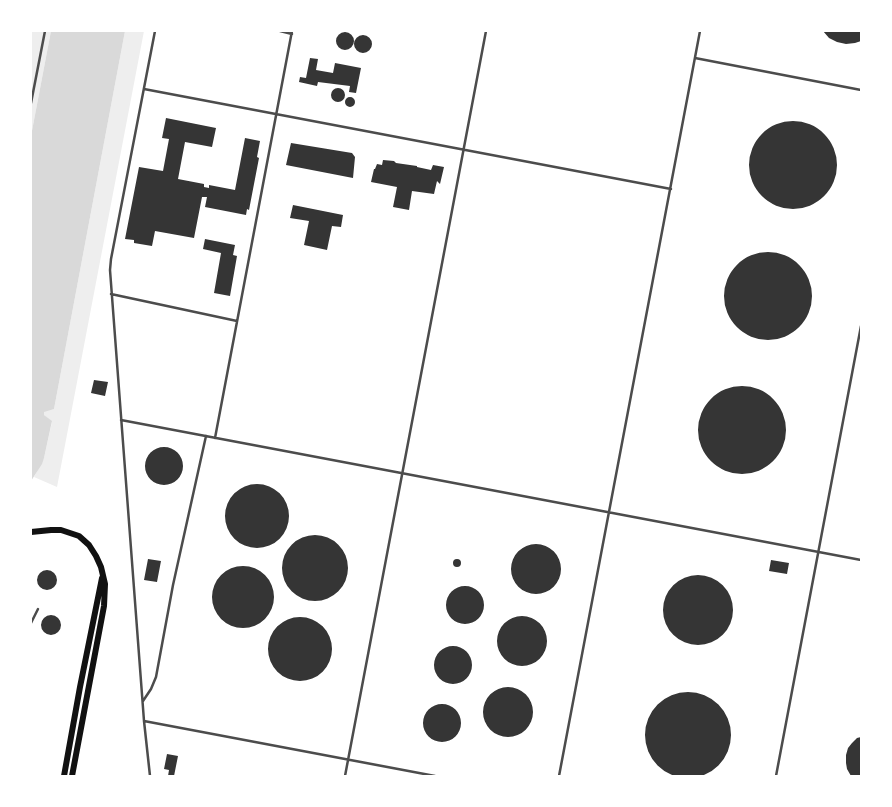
<!DOCTYPE html>
<html>
<head>
<meta charset="utf-8">
<style>
  body { margin:0 }
  #map { position:relative; width:892px; height:807px; overflow:hidden; background:#fff; font-family:Rubik,sans-serif }
  canvas { display:block }
  .frame { position:absolute; inset:0; border:32px solid #fff; pointer-events:none }
</style>
</head>
<body>
<div id="map">
<canvas width="892" height="807"></canvas>
<div class="frame"></div>
</div>
<script>
const c = document.querySelector('canvas').getContext('2d');
c.lineJoin = 'round';
function fillPath(path, color) {
  c.fillStyle = color;
  c.fill(path, 'evenodd');
}
function shape(rows) {
  const path = new Path2D();
  for (const r of rows) {
    if (r.length === 3) {
      path.moveTo(r[0] + r[2], r[1]);
      path.arc(r[0], r[1], r[2], 0, 2 * Math.PI);
      continue;
    }
    path.moveTo(r[0], r[1]);
    for (let i = 2; i < r.length; i += 2) path.lineTo(r[i], r[i + 1]);
  }
  return path;
}
function stroke(path, color, width, dash) {
  c.strokeStyle = color;
  c.lineWidth = width;
  c.lineCap = dash ? 'butt' : 'round';
  c.setLineDash(dash || []);
  c.stroke(path);
}
fillPath(shape([
  [31,31,51,31,31,136],
  [125,31,144,31,57,487,34,477,44,458,52,422,44,415,44,411,54,409]
]), '#eee');
fillPath(shape([
  [51,31,125,31,54,409,44,412,44,415,52,421,44,458,42,464,31,481,31,136]
]), '#d9d9d9');
fillPath(shape([
  [823,31,861,31,861,41,855,43,846,44,837,42,829,38],
  [345,41,9],
  [363,44,9],
  [310,58,318,59,316,70,333,73,335,63,361,68,356,93,349,92,350,86,318,82,317,86,299,82,300,77,306,78],
  [338,95,7],
  [350,102,5],
  [166,118,216,128,212,147,185,142,178,179,204,184,204,187,209,188,209,185,235,190,245,138,260,141,257,157,259,158,249,210,247,209,246,215,205,207,207,197,202,197,194,238,155,231,152,246,134,243,134,240,125,239,139,167,163,171,169,139,162,138],
  [793,165,44],
  [291,143,352,153,355,157,353,178,286,165],
  [383,160,394,161,396,163,417,166,417,167,431,170,433,165,444,167,440,184,437,181,434,194,412,191,409,210,393,207,397,187,371,182,374,169,375,169,377,164,382,165],
  [293,205,343,215,341,227,332,226,327,250,304,245,309,221,290,218],
  [205,239,235,245,233,255,237,256,230,296,214,293,221,253,203,249],
  [768,296,44],
  [94,380,108,382,105,396,91,393],
  [742,430,44],
  [164,466,19],
  [257,516,32],
  [315,568,33],
  [536,569,25],
  [457,563,4],
  [148,559,161,561,157,582,144,580],
  [771,560,789,563,787,574,769,571],
  [243,597,31],
  [47,580,10],
  [698,610,35],
  [465,605,19],
  [51,625,10],
  [522,641,25],
  [300,649,32],
  [453,665,19],
  [508,712,25],
  [688,735,43],
  [442,723,19],
  [861,737,861,776,851,776,847,769,846,763,846,755,848,748,852,743,857,738],
  [167,754,178,756,174,776,168,776,169,770,164,769]
]), '#353535');
stroke(shape([
  [280,31,292,34],
  [695,58,861,90],
  [144,89,671,189],
  [31,103,45,31],
  [111,294,237,321],
  [121,420,861,560],
  [215,438,292,31],
  [31,623,38,609],
  [143,701,151,689,156,677,173,585,206,436],
  [144,721,435,776],
  [150,776,144,721,110,270,111,259,155,31],
  [345,776,486,31],
  [559,776,700,31],
  [776,776,861,326]
]), '#4c4c4c', 2.5);
stroke(shape([
  [31,532,51,530,61,530,79,536,89,545,96,556,101,567,105,584,104,606,72,776],
  [64,776,80,687,102,578]
]), '#111', 6);
</script>
</body>
</html>
